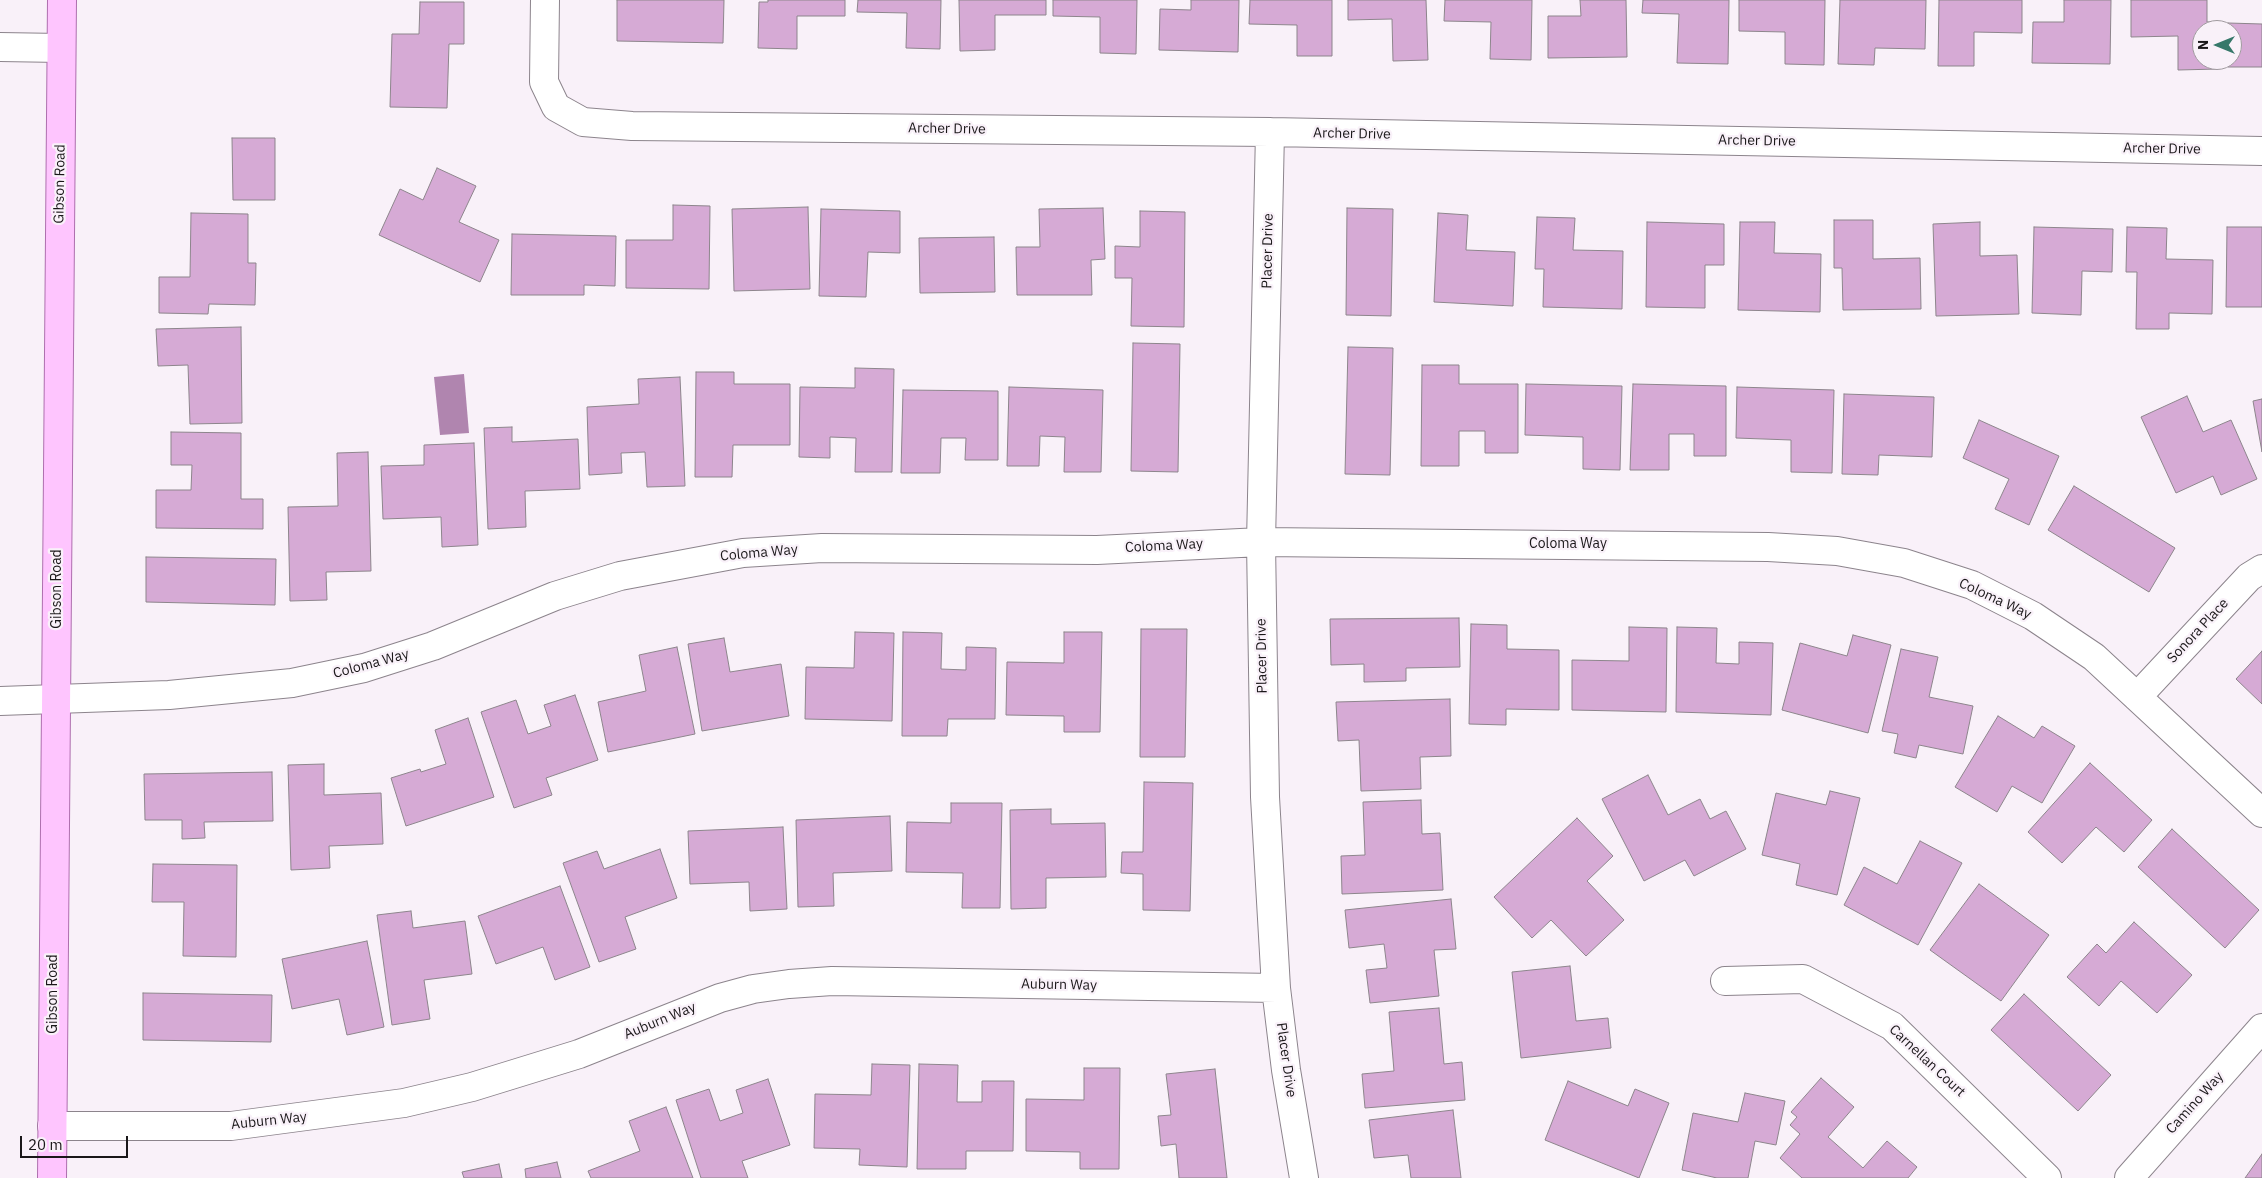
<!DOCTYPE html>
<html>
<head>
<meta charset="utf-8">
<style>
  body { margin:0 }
  #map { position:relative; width:2262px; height:1178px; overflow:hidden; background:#f9f1f9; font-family:"IBM Plex Sans",sans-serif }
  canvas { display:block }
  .north { position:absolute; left:2192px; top:20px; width:50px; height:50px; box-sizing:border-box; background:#f9f1f9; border:1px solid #a09a9f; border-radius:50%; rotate:270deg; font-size:14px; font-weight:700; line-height:20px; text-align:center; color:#1a1719 }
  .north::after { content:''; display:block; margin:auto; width:18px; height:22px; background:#36786a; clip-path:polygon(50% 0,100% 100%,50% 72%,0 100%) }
  .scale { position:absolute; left:20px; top:1136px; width:108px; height:22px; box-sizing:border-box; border:2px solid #1a1719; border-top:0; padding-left:6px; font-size:15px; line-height:18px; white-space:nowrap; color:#1a1719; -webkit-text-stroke:4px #f9f1f9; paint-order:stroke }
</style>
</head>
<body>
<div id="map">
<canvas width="2262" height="1178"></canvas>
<div class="north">N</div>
<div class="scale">20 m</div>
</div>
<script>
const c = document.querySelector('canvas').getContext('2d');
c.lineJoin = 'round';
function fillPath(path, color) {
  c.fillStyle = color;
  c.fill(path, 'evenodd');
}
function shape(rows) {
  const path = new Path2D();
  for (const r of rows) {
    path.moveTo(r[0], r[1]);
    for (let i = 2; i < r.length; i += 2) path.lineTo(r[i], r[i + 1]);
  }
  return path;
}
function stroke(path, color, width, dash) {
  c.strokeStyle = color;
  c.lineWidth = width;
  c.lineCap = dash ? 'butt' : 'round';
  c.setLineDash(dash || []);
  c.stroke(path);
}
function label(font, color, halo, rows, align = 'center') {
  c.font = font + ' "IBM Plex Sans",sans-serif';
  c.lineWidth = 4.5;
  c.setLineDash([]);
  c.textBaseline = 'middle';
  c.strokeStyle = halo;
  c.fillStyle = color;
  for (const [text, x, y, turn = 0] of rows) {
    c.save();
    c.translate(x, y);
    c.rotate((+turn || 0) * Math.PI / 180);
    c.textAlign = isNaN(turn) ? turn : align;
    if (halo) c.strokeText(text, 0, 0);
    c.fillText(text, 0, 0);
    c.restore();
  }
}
fillPath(shape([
  [464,374,469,433,440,435,434,377]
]), '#b085af');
const building = shape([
  [617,0,724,0,723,43,617,41,617,0],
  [768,0,845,0,845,16,797,16,797,49,758,48,759,2,768,2,768,0],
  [858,0,941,0,940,49,906,48,907,13,857,12,858,0],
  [959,0,1046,0,1046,15,995,15,995,50,960,51,959,0],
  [1053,0,1137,0,1136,54,1100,53,1100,17,1053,16,1053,0],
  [1191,0,1239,0,1238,52,1159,50,1160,9,1191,10,1191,0],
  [1250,0,1332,0,1332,56,1297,56,1297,25,1249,24,1250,0],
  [1348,0,1426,0,1428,60,1393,61,1392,19,1348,20,1348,0],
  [1445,0,1532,0,1531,60,1490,59,1491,22,1444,21,1445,0],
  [1580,0,1626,0,1627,57,1548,58,1548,16,1581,16,1580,0],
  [1643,0,1729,0,1728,64,1677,63,1679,14,1642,13,1643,0],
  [1739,0,1825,0,1824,65,1785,64,1785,32,1739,31,1739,0],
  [1840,0,1926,0,1925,49,1875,48,1874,65,1838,64,1840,0],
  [1939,0,2022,0,2022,33,1974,32,1974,66,1938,66,1939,0],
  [2064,0,2111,0,2110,64,2032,63,2033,22,2064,22,2064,0],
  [2131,0,2207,0,2207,22,2217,22,2217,30,2202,30,2202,60,2218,60,2218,69,2178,70,2178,36,2131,37,2131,0],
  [420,2,464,2,464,44,449,44,447,108,390,107,392,34,419,34,420,2],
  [2228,23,2262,24,2262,67,2228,67,2228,60,2232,60,2232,30,2228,30,2228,23],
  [232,138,275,138,275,200,233,200,232,138],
  [437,168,476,186,459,222,499,240,480,282,379,235,400,189,423,200,437,168],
  [673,205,710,206,709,289,626,288,626,240,673,240,673,205],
  [808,207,810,289,734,291,732,209,808,207],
  [1103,208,1105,259,1091,260,1092,295,1017,295,1016,247,1040,247,1039,209,1103,208],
  [1347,208,1393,209,1391,316,1346,315,1347,208],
  [821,209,900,211,900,253,868,252,866,297,819,296,821,209],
  [1140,211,1185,212,1184,327,1131,326,1132,278,1115,278,1115,246,1140,247,1140,211],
  [191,213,248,214,248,263,256,263,255,305,209,304,208,314,159,313,159,277,190,277,191,213],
  [1438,213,1468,215,1466,250,1515,252,1513,306,1434,302,1438,213],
  [1537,217,1575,218,1573,250,1623,251,1622,309,1543,307,1544,269,1535,269,1537,217],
  [1834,220,1873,220,1873,259,1920,258,1921,309,1843,310,1842,268,1834,268,1834,220],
  [1647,222,1724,224,1724,265,1705,265,1705,308,1646,307,1647,222],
  [1740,222,1775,222,1774,253,1821,254,1820,312,1738,310,1740,222],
  [1980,222,1980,256,2017,255,2019,314,1936,316,1933,224,1980,222],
  [2034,227,2113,229,2112,272,2082,271,2081,315,2032,313,2034,227],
  [2127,227,2167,228,2166,259,2213,260,2212,314,2169,313,2169,329,2136,329,2137,272,2126,272,2127,227],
  [2227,227,2262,227,2262,307,2226,307,2227,227],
  [512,234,616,236,615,286,584,285,584,295,511,295,512,234],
  [994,237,995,292,920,293,919,238,994,237],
  [241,327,242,423,190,424,188,365,158,366,156,329,241,327],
  [1133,343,1180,344,1178,472,1131,471,1133,343],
  [1348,347,1393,348,1390,475,1345,474,1348,347],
  [1422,365,1459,365,1459,384,1518,384,1518,453,1485,453,1485,431,1459,431,1459,466,1421,466,1422,365],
  [855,368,894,369,892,472,855,472,856,438,830,437,830,458,799,457,800,387,855,388,855,368],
  [696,372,734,372,734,384,790,384,790,445,733,445,732,477,695,477,696,372],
  [680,377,685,486,647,487,645,452,621,453,622,473,589,475,587,407,639,404,638,379,680,377],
  [1526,384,1622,386,1620,470,1583,469,1583,437,1525,435,1526,384],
  [1633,384,1726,386,1726,456,1694,456,1694,434,1669,434,1669,470,1630,470,1633,384],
  [1009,387,1103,390,1101,472,1064,472,1065,437,1040,436,1039,466,1007,466,1009,387],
  [1737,387,1834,390,1832,473,1791,472,1791,440,1736,438,1737,387],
  [903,390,998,391,998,460,965,460,966,438,941,438,940,473,901,473,903,390],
  [1844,394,1934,397,1932,457,1879,455,1878,475,1842,474,1844,394],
  [2187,396,2203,432,2231,420,2257,479,2221,495,2213,476,2176,493,2141,417,2187,396],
  [2262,399,2262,452,2253,401,2262,399],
  [1979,420,2059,456,2029,525,1995,509,2009,479,1963,458,1979,420],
  [512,427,512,442,578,439,580,489,525,491,526,527,488,529,484,428,512,427],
  [171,432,241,433,241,499,263,499,263,529,156,528,156,490,191,490,192,465,171,465,171,432],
  [474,443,478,545,442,547,441,517,383,519,381,466,424,465,424,445,474,443],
  [368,452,371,571,326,572,327,600,290,601,288,507,338,506,337,453,368,452],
  [2074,486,2175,548,2149,592,2048,530,2074,486],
  [146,557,276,559,275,605,146,602,146,557],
  [1459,618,1460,667,1406,668,1406,681,1364,682,1364,664,1331,665,1330,619,1459,618],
  [1471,624,1507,625,1507,649,1559,650,1559,710,1506,709,1506,725,1469,724,1471,624],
  [1629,627,1667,628,1666,712,1572,710,1572,660,1629,661,1629,627],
  [1677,627,1717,628,1716,663,1739,664,1739,642,1773,643,1771,715,1676,712,1677,627],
  [1141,629,1187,629,1185,757,1140,757,1141,629],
  [855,632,894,633,892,721,805,719,806,667,854,668,855,632],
  [903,632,942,633,941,669,966,670,966,647,996,648,995,719,948,719,947,736,902,736,903,632],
  [1064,632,1102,632,1100,732,1064,732,1064,716,1006,715,1007,662,1064,663,1064,632],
  [1853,635,1891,645,1868,733,1782,710,1800,643,1847,656,1853,635],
  [724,638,730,672,781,664,789,716,702,731,688,644,724,638],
  [677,647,695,734,608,752,598,702,646,691,639,655,677,647],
  [1901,649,1938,657,1929,697,1973,706,1963,754,1919,745,1916,758,1894,753,1898,734,1882,731,1901,649],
  [2262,651,2262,704,2236,679,2262,651],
  [575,695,598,760,546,778,552,795,514,808,481,712,516,700,528,734,551,726,544,705,575,695],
  [1450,699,1451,756,1420,757,1421,789,1361,791,1359,740,1338,741,1336,702,1450,699],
  [1998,716,2034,738,2042,726,2075,746,2042,803,2012,786,1997,812,1955,787,1998,716],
  [468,718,494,797,406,826,391,778,420,769,421,772,446,764,435,730,468,718],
  [2090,763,2152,820,2124,852,2096,827,2062,863,2028,832,2090,763],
  [324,764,324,795,381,793,383,844,329,846,330,868,291,870,288,765,324,764],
  [272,772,273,821,204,822,205,838,182,839,182,820,145,820,144,774,272,772],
  [1648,775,1668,815,1700,799,1710,819,1726,811,1746,849,1694,876,1685,860,1644,881,1602,799,1648,775],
  [1144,782,1193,783,1190,911,1143,910,1143,874,1121,873,1122,852,1143,852,1144,782],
  [1830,791,1860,798,1837,895,1796,885,1800,864,1762,855,1776,793,1826,805,1830,791],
  [1421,800,1422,834,1440,833,1443,890,1342,894,1341,856,1365,855,1363,802,1421,800],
  [951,803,1002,803,1000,908,962,908,963,873,906,872,907,822,951,823,951,803],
  [1051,809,1051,824,1105,823,1106,877,1046,878,1046,908,1011,909,1010,810,1051,809],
  [890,816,892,871,833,873,834,906,798,907,796,820,890,816],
  [1577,818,1613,856,1587,881,1624,920,1586,956,1551,920,1532,938,1494,897,1577,818],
  [783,827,787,909,750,911,749,882,690,884,688,831,783,827],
  [2172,829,2259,910,2225,948,2138,867,2172,829],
  [1920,841,1962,863,1918,945,1844,905,1864,867,1897,884,1920,841],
  [660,849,677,898,625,917,636,949,599,962,563,863,597,851,604,869,660,849],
  [153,864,237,865,236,957,183,956,184,902,152,902,153,864],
  [1979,884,2049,935,2001,1001,1930,950,1979,884],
  [560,886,590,967,555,980,543,947,496,964,478,916,560,886],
  [1451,899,1456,949,1434,950,1439,996,1370,1003,1366,970,1387,968,1384,944,1349,948,1345,910,1451,899],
  [411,911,413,928,465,921,472,974,424,980,430,1019,392,1025,377,915,411,911],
  [2134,922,2192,975,2157,1013,2121,981,2099,1006,2067,977,2097,944,2106,953,2134,922],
  [367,941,384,1027,347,1035,339,999,292,1009,282,959,367,941],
  [1570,966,1576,1021,1608,1018,1611,1048,1521,1058,1512,972,1570,966],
  [143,993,272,995,271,1042,143,1040,143,993],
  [2024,994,2111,1075,2078,1111,1991,1030,2024,994],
  [1439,1008,1444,1064,1462,1062,1465,1100,1365,1108,1362,1074,1394,1071,1389,1012,1439,1008],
  [872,1064,910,1065,907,1167,859,1165,860,1149,814,1148,815,1094,871,1095,872,1064],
  [919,1064,958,1065,957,1102,982,1102,982,1081,1014,1081,1013,1151,966,1151,966,1169,917,1169,919,1064],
  [1084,1068,1120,1068,1119,1169,1080,1169,1080,1152,1026,1151,1026,1099,1084,1100,1084,1068],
  [1215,1069,1227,1178,1179,1178,1176,1144,1161,1146,1158,1116,1171,1115,1166,1074,1215,1069],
  [1821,1078,1854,1107,1828,1137,1863,1168,1887,1141,1917,1167,1908,1178,1802,1178,1780,1158,1800,1134,1790,1125,1797,1117,1791,1112,1821,1078],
  [768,1079,790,1145,742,1161,748,1178,701,1178,676,1100,709,1089,720,1121,743,1113,736,1090,768,1079],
  [1568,1081,1628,1106,1635,1089,1669,1103,1639,1178,1545,1140,1568,1081],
  [1745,1093,1785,1101,1776,1145,1755,1141,1748,1178,1717,1178,1682,1170,1693,1113,1738,1122,1745,1093],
  [666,1107,693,1178,591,1178,588,1171,640,1151,629,1121,666,1107],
  [1453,1110,1461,1178,1411,1178,1408,1155,1374,1158,1369,1120,1453,1110],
  [2262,1154,2262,1178,2245,1178,2262,1154],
  [557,1162,561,1178,526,1178,525,1169,557,1162],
  [499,1164,502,1178,464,1178,462,1172,499,1164]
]);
fillPath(building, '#d6aad5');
stroke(building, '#8d858c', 1);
const minor = shape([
  [545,0,544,82,556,107,583,122,632,126,1270,132,2262,151],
  [0,47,61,48],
  [1270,132,1261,542,1265,797,1276,988,1286,1070,1304,1178],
  [2137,697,2249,577,2262,569],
  [0,701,169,695,292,683,364,668,433,646,555,596,620,576,743,553,822,548,1097,550,1261,542,1768,547,1837,551,1904,563,1972,585,2033,616,2094,657,2262,813],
  [1725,981,1803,979,1892,1026,2047,1178],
  [52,1126,231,1126,404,1103,472,1087,579,1054,720,998,753,989,789,984,832,981,1276,988],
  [2129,1178,2262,1028]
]);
const major = shape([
  [52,1178,62,0]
]);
stroke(minor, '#8c848c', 30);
stroke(major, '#ae6fae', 30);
stroke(minor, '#fff', 28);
stroke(major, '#fec5fe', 28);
label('14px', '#1a1719', '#f9f1f9', [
  ["Archer Drive",947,129,1],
  ["Archer Drive",1352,134,1],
  ["Archer Drive",1757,141,1],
  ["Archer Drive",2162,149,1],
  ["Gibson Road",60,184,-89],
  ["Placer Drive",1268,251,-89],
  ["Coloma Way",1568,544],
  ["Coloma Way",1164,546,-3],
  ["Coloma Way",759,553,-5],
  ["Gibson Road",57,589,-90],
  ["Coloma Way",1995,599,25],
  ["Sonora Place",2198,631,-47],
  ["Placer Drive",1262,656,-91],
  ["Coloma Way",371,664,-15],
  ["Auburn Way",1059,985,1],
  ["Gibson Road",53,994,-90],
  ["Auburn Way",660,1021,-22],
  ["Placer Drive",1286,1060,82],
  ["Carnellan Court",1927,1061,43],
  ["Camino Way",2195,1103,-48],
  ["Auburn Way",269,1121,-6]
]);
</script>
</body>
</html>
